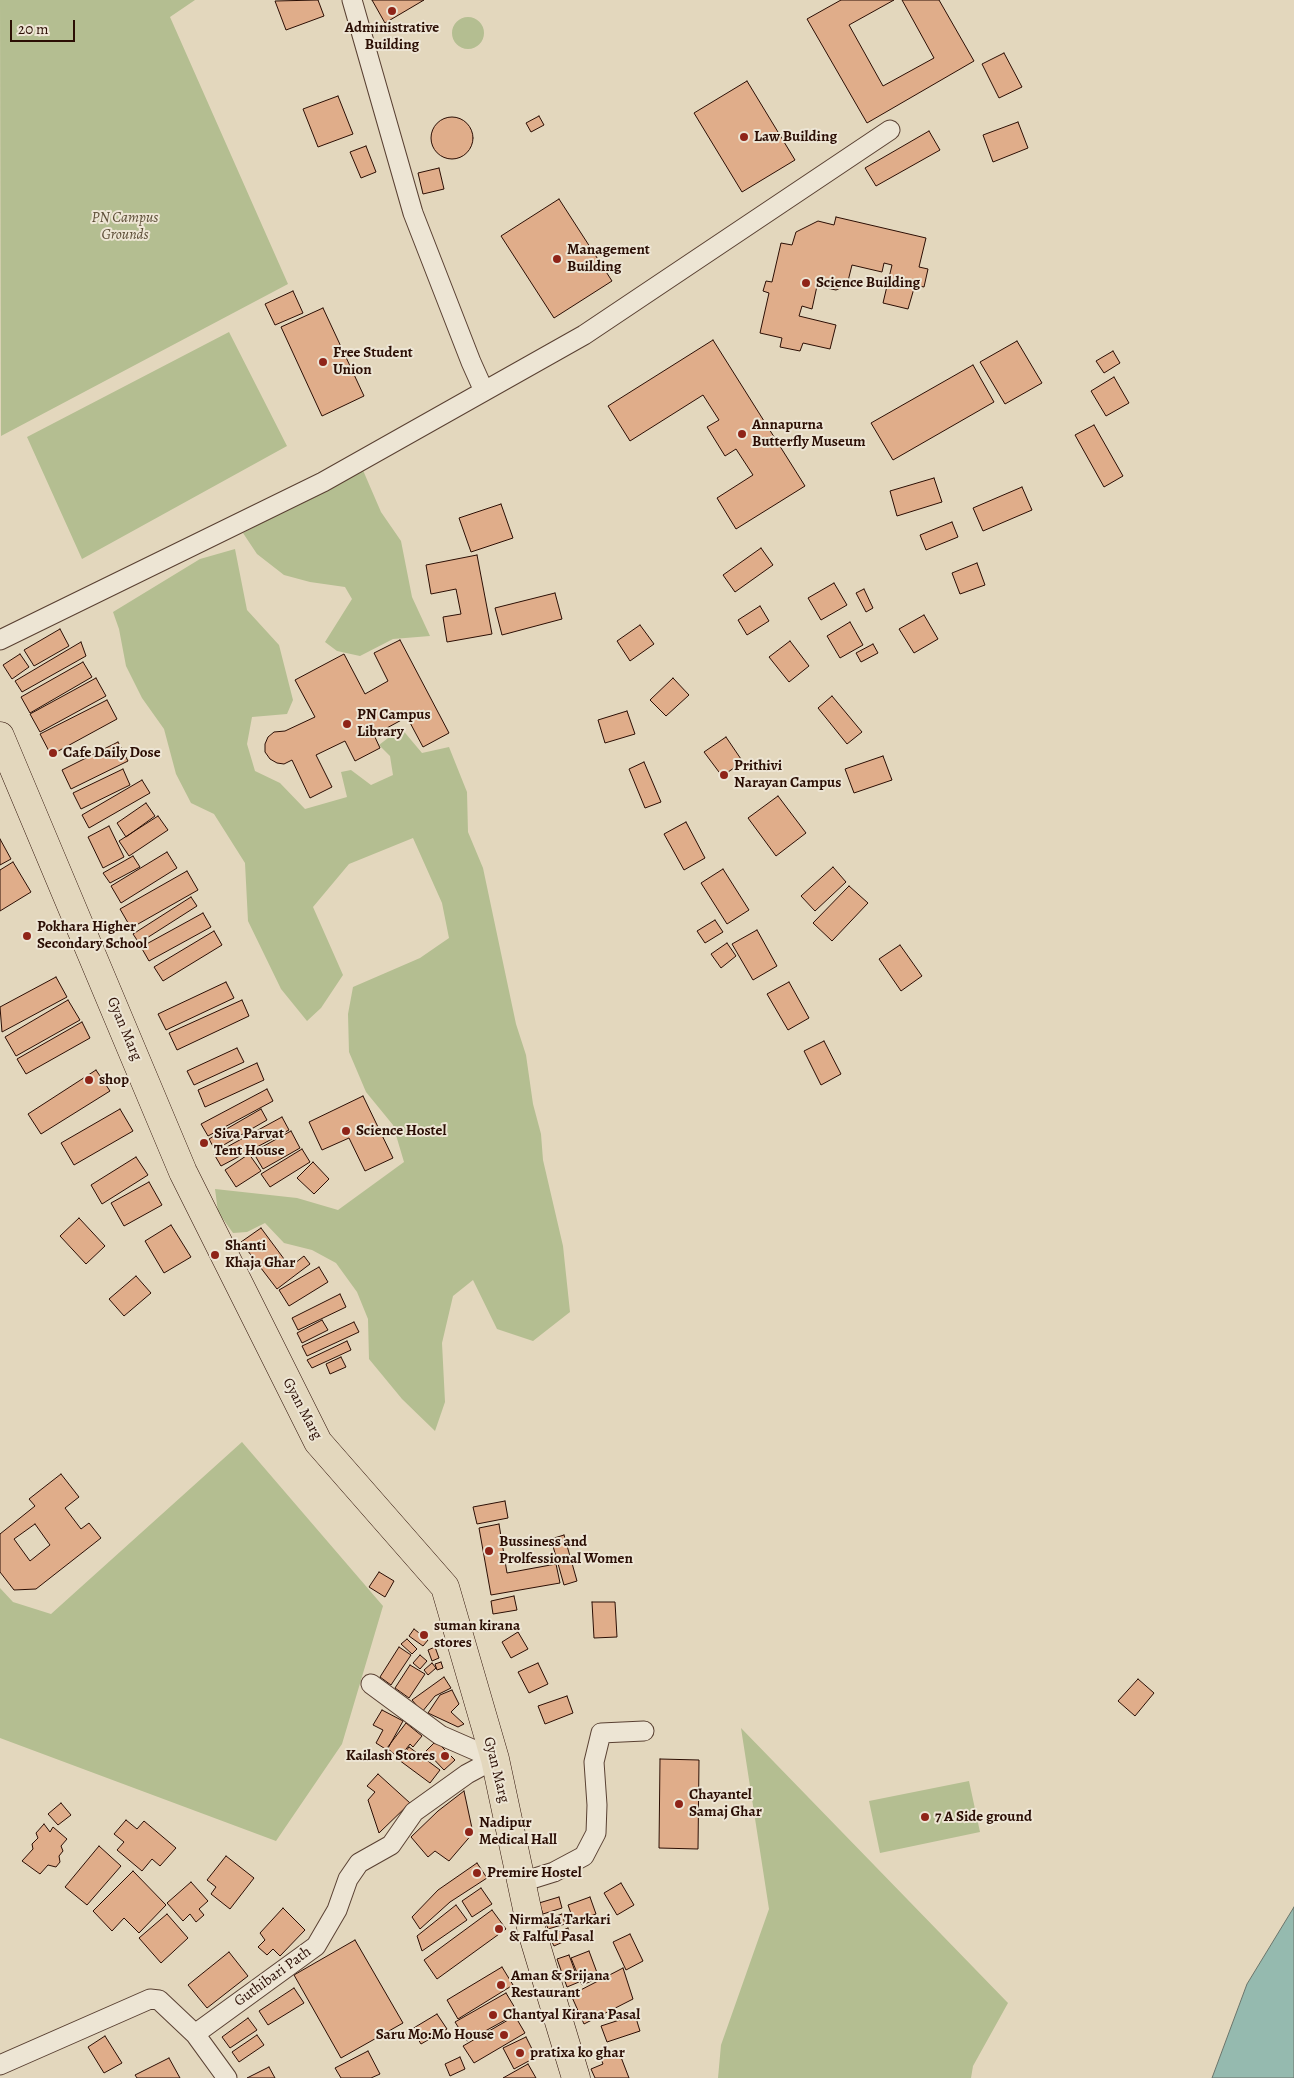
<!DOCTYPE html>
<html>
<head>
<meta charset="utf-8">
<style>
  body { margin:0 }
  #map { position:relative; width:1294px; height:2078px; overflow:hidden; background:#e3d7bd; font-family:Alegreya,serif }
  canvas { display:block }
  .scale { position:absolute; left:10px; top:20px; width:65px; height:22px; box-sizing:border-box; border:2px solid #2b0e04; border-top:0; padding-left:6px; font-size:15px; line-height:18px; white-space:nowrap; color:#2b0e04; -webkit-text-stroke:4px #ede5d4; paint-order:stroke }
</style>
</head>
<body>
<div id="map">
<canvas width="1294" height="2078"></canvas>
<div class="scale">20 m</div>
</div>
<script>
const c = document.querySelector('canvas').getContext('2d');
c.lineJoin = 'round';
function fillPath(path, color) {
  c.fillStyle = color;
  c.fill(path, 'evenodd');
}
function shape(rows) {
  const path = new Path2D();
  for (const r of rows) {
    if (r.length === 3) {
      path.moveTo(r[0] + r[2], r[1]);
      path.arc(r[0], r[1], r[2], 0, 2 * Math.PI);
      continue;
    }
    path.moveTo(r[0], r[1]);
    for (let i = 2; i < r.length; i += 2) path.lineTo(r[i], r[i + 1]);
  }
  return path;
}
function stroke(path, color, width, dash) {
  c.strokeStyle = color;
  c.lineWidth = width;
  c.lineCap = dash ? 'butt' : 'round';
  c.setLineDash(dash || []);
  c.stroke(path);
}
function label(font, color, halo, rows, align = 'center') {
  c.font = font + ' Alegreya,serif';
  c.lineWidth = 4;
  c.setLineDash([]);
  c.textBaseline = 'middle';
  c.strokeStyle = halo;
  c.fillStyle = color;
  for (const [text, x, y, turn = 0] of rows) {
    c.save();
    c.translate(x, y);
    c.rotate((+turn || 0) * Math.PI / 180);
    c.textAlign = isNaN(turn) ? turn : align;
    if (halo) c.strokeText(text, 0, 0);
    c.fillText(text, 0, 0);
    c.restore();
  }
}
fillPath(shape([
  [0,0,195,0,170,17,288,284,1,436],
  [468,33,16],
  [229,332,287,446,82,559,27,437],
  [362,468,381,512,401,541,412,597,430,636,393,639,360,656,337,651,325,642,352,599,345,587,310,582,284,575,257,554,243,533],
  [235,549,247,610,279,645,293,700,287,714,252,717,247,744,255,771,280,783,305,809,347,797,341,772,351,770,371,785,393,775,390,756,379,745,401,728,422,753,449,747,467,792,468,832,483,868,516,1024,526,1055,533,1104,541,1134,543,1160,563,1246,570,1312,533,1341,497,1329,473,1280,453,1296,442,1343,445,1402,435,1431,402,1399,369,1359,368,1319,357,1292,336,1263,312,1250,284,1243,265,1223,247,1232,233,1233,218,1212,215,1189,297,1198,338,1210,404,1162,393,1125,366,1092,349,1052,348,1014,353,987,420,958,449,938,442,903,413,838,349,864,313,907,343,975,321,1008,307,1021,281,989,248,921,245,863,214,814,191,803,176,774,164,729,142,698,126,666,119,629,113,612,200,559],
  [242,1442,383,1606,342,1744,276,1841,0,1738,0,1588,13,1602,51,1614],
  [741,1728,1008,2003,973,2066,971,2078,718,2078,721,2045,769,1909],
  [969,1781,980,1832,880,1853,869,1801]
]), '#b4be91');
const water = shape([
  [1294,1907,1294,2078,1212,2078,1247,1984,1294,1907]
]);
fillPath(water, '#95baaf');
stroke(water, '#6b756b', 1);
const building = shape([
  [318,0,324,16,286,30,275,1,318,0],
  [372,0,424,0,385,23,372,0],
  [841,0,894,0,849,25,883,86,934,58,902,0,939,0,974,61,867,123,807,19,841,0],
  [1004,53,1022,87,999,98,982,64,1004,53],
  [747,81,795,160,742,192,694,113,747,81],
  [338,96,353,134,318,147,303,109,338,96],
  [539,116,544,125,531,132,526,123,539,116],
  [452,138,21],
  [1018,122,1028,148,993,162,983,135,1018,122],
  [929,131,940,150,876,186,865,168,929,131],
  [366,146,376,172,361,178,350,152,366,146],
  [439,168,444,189,423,194,418,173,439,168],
  [559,199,612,281,554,318,501,236,559,199],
  [836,217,926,238,919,267,928,269,924,287,915,285,908,309,883,303,892,265,884,263,882,272,852,265,847,285,836,290,817,286,812,309,802,306,799,316,836,325,830,349,803,343,800,351,780,347,782,338,760,333,769,293,763,291,766,281,772,282,781,243,792,245,796,232,818,221,834,225,836,217],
  [293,291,303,313,275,325,265,304,293,291],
  [323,308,364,396,322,416,281,327,323,308],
  [713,340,805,486,736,529,717,498,753,475,736,449,725,456,707,427,719,420,703,395,630,441,608,406,713,340],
  [1017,341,1042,383,1005,404,980,362,1017,341],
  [1113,351,1120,363,1104,373,1096,361,1113,351],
  [973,365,994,402,893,460,871,423,973,365],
  [1114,377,1129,403,1106,416,1091,391,1114,377],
  [1094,425,1123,476,1104,487,1075,435,1094,425],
  [934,478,942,502,897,516,890,491,934,478],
  [1022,487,1032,510,983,531,973,508,1022,487],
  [501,504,513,538,471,552,459,518,501,504],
  [952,522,958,537,926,550,920,535,952,522],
  [761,548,773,565,735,592,723,575,761,548],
  [477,555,492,634,447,642,443,617,461,614,456,589,431,594,426,565,477,555],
  [977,563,985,585,960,594,952,573,977,563],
  [834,583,847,605,821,620,808,598,834,583],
  [864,589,873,608,866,612,856,593,864,589],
  [555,593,562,619,502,635,495,608,555,593],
  [760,606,769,621,747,635,738,620,760,606],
  [924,615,938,639,914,653,899,629,924,615],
  [850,622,863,645,840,658,827,636,850,622],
  [640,625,654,644,630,661,617,641,640,625],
  [60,629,69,646,34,666,24,650,60,629],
  [400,640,449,733,423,747,407,717,374,735,380,748,355,761,345,741,316,755,332,787,310,798,292,760,284,764,277,763,270,759,265,752,265,744,268,737,274,732,285,731,315,717,295,680,344,654,365,694,388,681,374,653,400,640],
  [790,641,809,666,789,682,769,657,790,641],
  [81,642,86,656,22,692,15,681,81,642],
  [873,644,878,653,861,662,856,653,873,644],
  [20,654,29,667,12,679,3,665,20,654],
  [83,662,92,677,30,713,21,697,83,662],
  [96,678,106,696,40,732,30,714,96,678],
  [673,678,689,695,666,716,650,700,673,678],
  [832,696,862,732,847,744,818,708,832,696],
  [107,700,117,719,51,755,40,734,107,700],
  [627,711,635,734,605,743,598,720,627,711],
  [726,737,743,762,722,776,704,752,726,737],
  [118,742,128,761,71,789,62,770,118,742],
  [883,756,892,780,854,793,845,769,883,756],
  [644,762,661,802,645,808,629,769,644,762],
  [123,769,130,785,81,809,73,793,123,769],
  [142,780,150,793,89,828,82,815,142,780],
  [778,796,806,833,776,856,748,818,778,796],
  [146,803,155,816,126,837,117,823,146,803],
  [158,816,168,830,129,856,119,841,158,816],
  [686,822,705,858,684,870,664,834,686,822],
  [109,826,124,857,103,868,88,837,109,826],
  [0,839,11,859,0,865,0,839],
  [167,852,177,868,121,903,111,886,167,852],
  [133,856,140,867,110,883,103,873,133,856],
  [13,862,31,892,0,911,0,870,13,862],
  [833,867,846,882,815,911,801,896,833,867],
  [723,869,749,910,727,924,701,883,723,869],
  [187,871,198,890,131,928,120,909,187,871],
  [849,886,868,903,832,941,813,923,849,886],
  [191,897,197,906,139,943,133,934,191,897],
  [203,913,211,927,149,961,141,947,203,913],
  [715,920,723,932,705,943,697,931,715,920],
  [757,930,777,966,753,980,732,944,757,930],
  [214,931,222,945,163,981,154,967,214,931],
  [727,943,736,956,721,968,711,954,727,943],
  [900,945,922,976,901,991,879,959,900,945],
  [56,977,67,997,2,1032,0,1007,56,977],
  [226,982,234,998,166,1030,158,1014,226,982],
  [789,982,809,1018,788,1030,767,994,789,982],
  [68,1000,80,1020,16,1056,5,1037,68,1000],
  [242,1000,249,1016,177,1050,169,1033,242,1000],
  [82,1022,90,1038,26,1074,17,1059,82,1022],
  [824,1041,841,1074,821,1085,804,1051,824,1041],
  [237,1048,244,1062,194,1085,187,1071,237,1048],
  [257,1063,264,1080,205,1107,198,1090,257,1063],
  [96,1070,110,1091,41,1134,28,1114,96,1070],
  [267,1089,273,1101,208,1136,201,1124,267,1089],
  [363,1096,393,1158,365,1171,349,1138,322,1150,309,1122,363,1096],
  [120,1109,133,1131,74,1165,61,1143,120,1109],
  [261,1109,267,1120,215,1150,209,1139,261,1109],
  [282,1117,289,1130,221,1166,214,1154,282,1117],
  [291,1131,300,1148,263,1169,253,1152,291,1131],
  [302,1149,310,1162,270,1187,261,1174,302,1149],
  [249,1154,261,1171,236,1187,225,1170,249,1154],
  [136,1157,148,1175,102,1204,91,1185,136,1157],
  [313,1162,329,1179,314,1194,297,1178,313,1162],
  [149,1182,162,1205,124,1226,111,1203,149,1182],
  [79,1218,105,1246,86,1264,60,1236,79,1218],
  [171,1225,191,1257,164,1273,145,1241,171,1225],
  [261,1228,290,1267,304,1256,310,1264,277,1289,241,1242,261,1228],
  [319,1267,328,1282,289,1306,279,1290,319,1267],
  [136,1276,151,1293,124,1316,109,1299,136,1276],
  [340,1294,346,1307,298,1330,292,1318,340,1294],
  [322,1320,328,1330,302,1343,297,1333,322,1320],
  [354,1322,359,1332,307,1356,302,1346,354,1322],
  [347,1341,351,1350,312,1368,307,1360,347,1341],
  [341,1357,346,1367,330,1374,326,1364,341,1357],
  [61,1474,79,1497,65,1508,81,1529,89,1523,101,1538,36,1589,14,1590,0,1572,0,1534,35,1506,29,1499,61,1474],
  [35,1524,50,1545,30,1561,14,1539,35,1524],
  [505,1501,508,1518,477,1524,473,1507,505,1501],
  [499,1524,507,1573,556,1564,560,1583,491,1595,479,1528,499,1524],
  [564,1535,577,1581,564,1585,551,1539,564,1535],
  [379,1572,394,1581,385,1597,369,1587,379,1572],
  [514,1596,517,1610,493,1614,491,1601,514,1596],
  [592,1602,615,1602,617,1637,594,1638,592,1602],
  [414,1629,428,1640,423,1646,409,1636,414,1629],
  [518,1632,528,1649,511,1658,502,1642,518,1632],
  [407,1639,417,1649,412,1654,401,1644,407,1639],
  [399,1647,411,1655,391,1685,380,1677,399,1647],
  [435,1647,439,1658,432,1661,428,1650,435,1647],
  [420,1655,427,1661,420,1669,413,1663,420,1655],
  [441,1662,443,1668,437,1670,435,1664,441,1662],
  [432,1663,436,1668,428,1675,424,1670,432,1663],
  [538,1663,548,1684,529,1693,518,1672,538,1663],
  [410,1665,425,1674,409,1698,395,1688,410,1665],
  [444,1677,451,1688,435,1696,422,1712,412,1700,444,1677],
  [1138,1679,1154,1693,1135,1716,1118,1701,1138,1679],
  [452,1690,459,1704,451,1712,464,1724,458,1727,428,1713,440,1695,452,1690],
  [567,1696,573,1713,545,1724,538,1706,567,1696],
  [382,1710,403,1721,387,1750,376,1743,383,1730,373,1725,382,1710],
  [406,1723,422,1736,413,1747,410,1744,399,1758,387,1748,406,1723],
  [436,1741,455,1760,444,1770,426,1751,436,1741],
  [409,1747,440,1770,430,1783,399,1760,409,1747],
  [660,1759,699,1760,698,1849,659,1848,660,1759],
  [378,1774,410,1803,379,1833,368,1800,375,1792,367,1786,378,1774],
  [464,1791,473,1833,449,1861,435,1851,428,1857,411,1837,438,1811,464,1791],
  [61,1803,71,1815,58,1825,48,1814,61,1803],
  [126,1820,137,1829,144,1821,176,1848,160,1866,152,1859,142,1871,117,1850,124,1842,114,1834,126,1820],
  [44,1824,50,1832,53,1827,67,1839,61,1846,63,1851,59,1856,60,1862,56,1867,48,1865,40,1874,22,1861,33,1849,32,1844,38,1838,36,1833,44,1824],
  [99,1846,121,1866,87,1905,65,1887,99,1846],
  [226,1856,254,1878,230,1909,211,1894,216,1887,207,1880,226,1856],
  [477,1863,487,1878,450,1902,420,1929,412,1917,438,1890,477,1863],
  [133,1871,166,1905,139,1933,124,1918,112,1931,93,1911,133,1871],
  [191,1882,208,1901,199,1909,204,1915,196,1922,190,1914,183,1921,167,1903,191,1882],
  [621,1883,634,1905,617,1915,604,1893,621,1883],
  [481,1888,492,1904,472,1917,462,1901,481,1888],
  [559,1897,562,1908,543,1914,539,1903,559,1897],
  [590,1897,596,1914,574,1922,568,1905,590,1897],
  [456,1905,467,1920,422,1951,417,1936,456,1905],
  [283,1908,305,1930,280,1956,273,1949,267,1955,258,1947,265,1940,260,1933,283,1908],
  [492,1910,506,1929,437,1979,424,1960,492,1910],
  [167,1914,188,1938,161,1963,139,1938,167,1914],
  [562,1914,565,1924,548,1929,545,1920,562,1914],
  [568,1928,572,1938,554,1946,549,1936,568,1928],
  [630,1934,643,1961,626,1970,613,1942,630,1934],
  [355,1940,403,2023,341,2058,294,1975,355,1940],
  [589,1951,599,1978,582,1985,571,1958,589,1951],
  [229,1952,248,1976,207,2008,188,1985,229,1952],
  [569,1955,579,1982,567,1987,557,1959,569,1955],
  [502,1967,513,1985,458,2019,447,2000,502,1967],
  [623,1968,633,1999,584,2024,571,1995,623,1968],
  [294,1988,304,2003,268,2025,259,2011,294,1988],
  [506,1993,518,2013,467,2041,455,2022,506,1993],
  [437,2014,447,2029,421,2044,412,2029,437,2014],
  [635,2015,640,2031,607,2042,601,2026,635,2015],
  [515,2016,525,2033,474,2063,463,2046,515,2016],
  [248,2018,257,2030,230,2048,222,2037,248,2018],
  [257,2035,264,2045,239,2062,232,2052,257,2035],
  [105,2036,122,2063,104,2073,88,2047,105,2036],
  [526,2037,536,2057,514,2069,503,2048,526,2037],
  [368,2051,380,2074,371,2078,341,2078,335,2068,368,2051],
  [619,2052,629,2078,595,2078,591,2069,603,2064,601,2059,619,2052],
  [460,2057,465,2069,450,2076,445,2064,460,2057],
  [169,2058,180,2078,137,2078,135,2075,169,2058],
  [528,2064,536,2078,503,2078,528,2064],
  [269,2067,275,2078,247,2078,269,2067]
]);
fillPath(building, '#e0ad8a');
stroke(building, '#2b0e04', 1);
const minor = shape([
  [352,0,413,213,471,362,484,391],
  [0,640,323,482,584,335,890,130],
  [371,1684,440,1735,495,1759],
  [522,1882,554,1872,584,1856,596,1833,597,1805,594,1762,601,1733,644,1731],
  [195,2034,227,2078],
  [0,2065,150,1999,159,2000,195,2034,316,1946,337,1910,348,1879,359,1863,391,1845,414,1812,467,1774,495,1759]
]);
const primary = shape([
  [0,736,183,1172,318,1442,445,1587,495,1759,532,1932,576,2078]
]);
stroke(minor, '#594032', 21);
stroke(primary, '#2b0e04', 29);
stroke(minor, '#ede5d4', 19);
stroke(primary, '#e3d7bd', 28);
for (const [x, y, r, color] of [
  [392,11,5,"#8f2418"],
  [744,137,5,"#8f2418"],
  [557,259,5,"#8f2418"],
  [806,283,5,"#8f2418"],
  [323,362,5,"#8f2418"],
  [742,434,5,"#8f2418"],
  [347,724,5,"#8f2418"],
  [53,753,5,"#8f2418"],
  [724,775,5,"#8f2418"],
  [27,936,5,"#8f2418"],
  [89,1080,5,"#8f2418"],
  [346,1131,5,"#8f2418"],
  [204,1143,5,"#8f2418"],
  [215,1255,5,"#8f2418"],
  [489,1551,5,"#8f2418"],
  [424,1635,5,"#8f2418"],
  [445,1756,5,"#8f2418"],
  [679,1804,5,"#8f2418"],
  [925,1817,5,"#8f2418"],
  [469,1832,5,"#8f2418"],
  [477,1873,5,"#8f2418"],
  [499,1929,5,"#8f2418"],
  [501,1985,5,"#8f2418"],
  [493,2015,5,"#8f2418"],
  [504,2035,5,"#8f2418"],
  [520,2053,5,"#8f2418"]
]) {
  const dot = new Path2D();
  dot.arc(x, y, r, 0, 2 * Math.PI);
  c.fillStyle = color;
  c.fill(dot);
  stroke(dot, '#ede5d4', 2);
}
label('bold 15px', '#2b0e04', '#ede5d4', [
  ["Administrative",392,28,"center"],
  ["Building",392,45,"center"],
  ["Law Building",754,137],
  ["Management",567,250],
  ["Building",567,267],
  ["Science Building",816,283],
  ["Free Student",333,353],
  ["Union",333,370],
  ["Annapurna",752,425],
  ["Butterfly Museum",752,442],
  ["PN Campus",357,715],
  ["Library",357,732],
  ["Cafe Daily Dose",63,753],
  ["Prithivi",734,766],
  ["Narayan Campus",734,783],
  ["Pokhara Higher",37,927],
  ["Secondary School",37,944],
  ["shop",99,1080],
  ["Science Hostel",356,1131],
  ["Siva Parvat",214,1134],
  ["Tent House",214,1151],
  ["Shanti",225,1246],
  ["Khaja Ghar",225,1263],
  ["Bussiness and",499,1542],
  ["Prolfessional Women",499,1559],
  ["suman kirana",434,1626],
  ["stores",434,1643],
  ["Kailash Stores",435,1756,"right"],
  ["Chayantel",689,1795],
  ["Samaj Ghar",689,1812],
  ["7 A Side ground",935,1817],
  ["Nadipur",479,1823],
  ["Medical Hall",479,1840],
  ["Premire Hostel",487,1873],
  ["Nirmala Tarkari",509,1920],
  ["& Falful Pasal",509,1937],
  ["Aman & Srijana",511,1976],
  ["Restaurant",511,1993],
  ["Chantyal Kirana Pasal",503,2015],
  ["Saru Mo:Mo House",494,2035,"right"],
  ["pratixa ko ghar",530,2053]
], 'left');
label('italic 15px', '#5b4c35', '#ede5d4', [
  ["PN Campus",125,218],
  ["Grounds",125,235]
]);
label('15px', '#2b0e04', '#ede5d4', [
  ["Gyan Marg",124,1029,67],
  ["Gyan Marg",302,1409,62],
  ["Gyan Marg",496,1770,76],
  ["Guthibari Path",273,1977,-36]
]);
</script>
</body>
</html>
